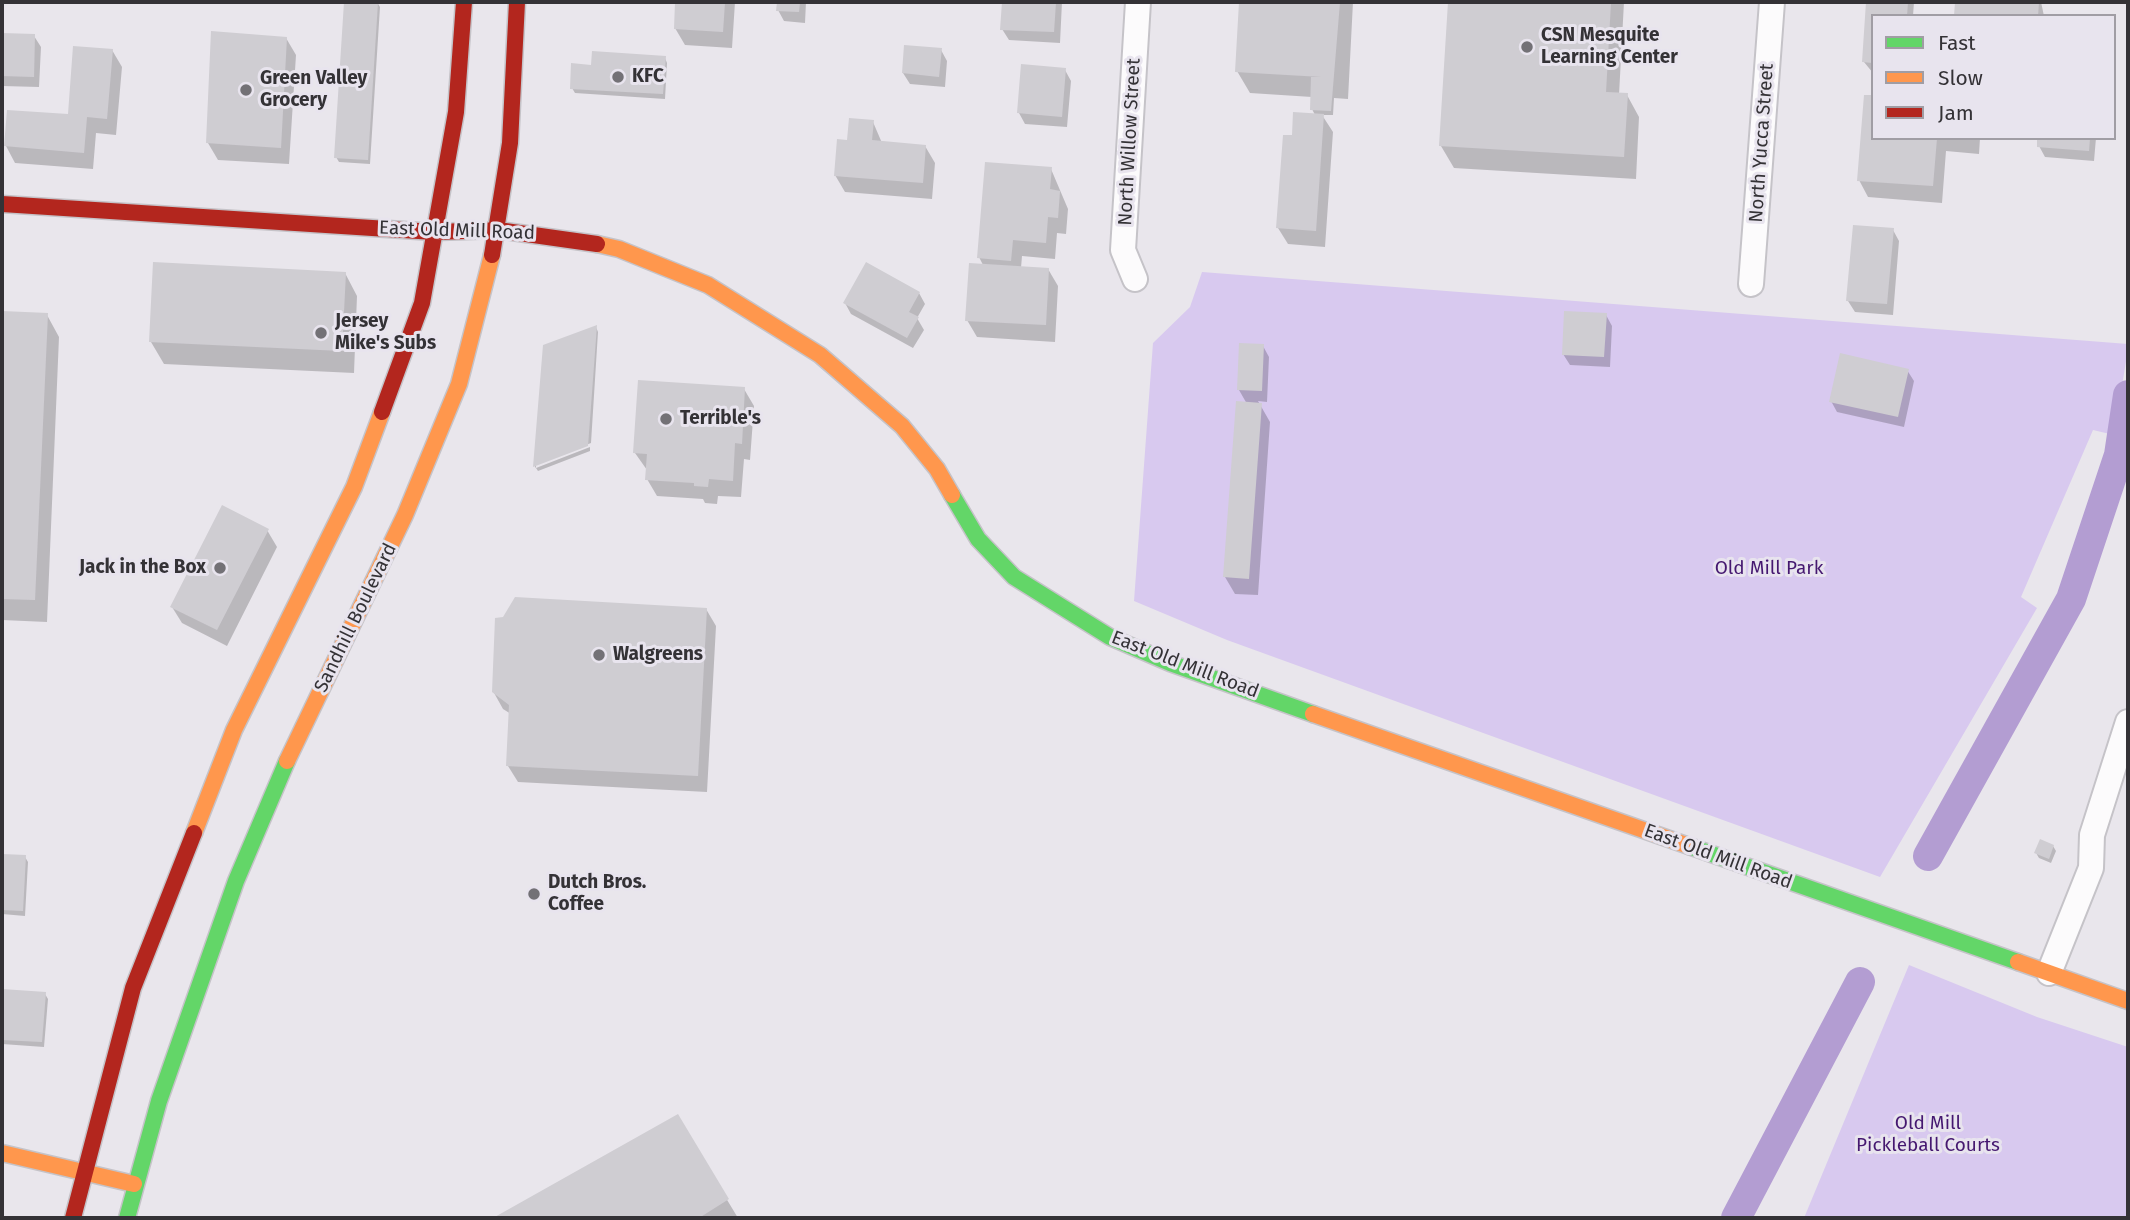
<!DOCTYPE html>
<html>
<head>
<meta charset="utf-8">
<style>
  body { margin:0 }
  #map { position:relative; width:2130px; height:1220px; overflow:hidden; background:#e9e6ec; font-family:"Fira Sans",sans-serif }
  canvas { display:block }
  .frame { position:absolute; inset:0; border:4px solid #343236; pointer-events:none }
  .legend { position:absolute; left:1871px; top:14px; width:245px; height:126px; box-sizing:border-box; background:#e8e4ee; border:2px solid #a09da4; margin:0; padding:9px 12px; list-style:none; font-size:21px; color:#343236 }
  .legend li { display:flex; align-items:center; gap:14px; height:35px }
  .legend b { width:35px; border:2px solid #a09da4 }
</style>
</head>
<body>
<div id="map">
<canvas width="2130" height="1220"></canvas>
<div class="frame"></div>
<ul class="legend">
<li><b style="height:9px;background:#63d668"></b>Fast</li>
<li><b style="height:9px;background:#ff974d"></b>Slow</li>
<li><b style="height:9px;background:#b3261e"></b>Jam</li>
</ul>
</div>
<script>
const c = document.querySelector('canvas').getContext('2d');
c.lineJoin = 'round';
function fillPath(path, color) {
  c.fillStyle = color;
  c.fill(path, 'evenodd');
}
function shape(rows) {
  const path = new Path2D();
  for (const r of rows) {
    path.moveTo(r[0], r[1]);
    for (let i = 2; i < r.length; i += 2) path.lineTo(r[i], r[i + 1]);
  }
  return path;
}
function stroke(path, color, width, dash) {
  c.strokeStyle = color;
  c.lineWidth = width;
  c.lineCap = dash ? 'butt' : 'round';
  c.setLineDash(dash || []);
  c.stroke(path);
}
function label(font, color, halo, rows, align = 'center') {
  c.font = font + ' "Fira Sans",sans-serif';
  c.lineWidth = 6;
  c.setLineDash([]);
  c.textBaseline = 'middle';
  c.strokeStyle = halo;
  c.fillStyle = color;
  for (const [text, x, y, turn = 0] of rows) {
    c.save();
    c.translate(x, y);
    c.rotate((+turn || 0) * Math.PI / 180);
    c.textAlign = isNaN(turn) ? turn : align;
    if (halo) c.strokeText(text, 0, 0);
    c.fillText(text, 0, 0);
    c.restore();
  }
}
fillPath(shape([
  [1202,272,2128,344,2128,349,2114,435,2093,430,2021,597,2037,608,1880,877,1227,640,1134,601,1153,343,1190,307],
  [1909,965,2037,1017,2128,1047,2128,1218,1804,1218]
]), '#d8c9ef');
fillPath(shape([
  [345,2,377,2,380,7,370,164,339,162,336,157],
  [677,2,735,2,732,48,685,45,675,28],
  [778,2,806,2,805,23,784,21,778,10],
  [999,2,1062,2,1060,43,1009,40,1002,29,1003,5],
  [1241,2,1353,2,1348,99,1334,98,1333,115,1322,115,1333,132,1325,247,1288,244,1278,228,1293,137,1315,115,1312,109,1312,97,1250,93,1237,71],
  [1449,2,1624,2,1619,95,1627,95,1639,117,1636,179,1454,168,1441,146],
  [1868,2,1914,2,1913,16,1873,16,1873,73,1864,62],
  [1957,2,2041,2,2044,16,1956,16],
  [2,35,34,36,41,47,39,87,2,86],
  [286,38,296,55,289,164,218,160,208,143],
  [112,50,122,67,116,135,96,133,93,169,15,163,6,146,69,116],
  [941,50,947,61,945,87,910,84,903,73],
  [665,58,667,63,665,99,575,93,572,88],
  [1065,70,1071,81,1067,127,1025,124,1019,113],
  [873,122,882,143,925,146,935,163,932,199,845,192,835,175,848,142],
  [1873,138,1980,138,1979,154,1946,151,1942,203,1868,197,1859,180],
  [2039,138,2096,138,2094,161,2045,157,2039,146],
  [1051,169,1068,209,1066,234,1057,233,1055,259,1022,256,1021,268,1048,269,1058,286,1055,342,977,337,967,320,983,265,979,257],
  [1893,230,1899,241,1893,315,1855,312,1848,301],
  [345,273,357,296,354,373,164,364,151,342],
  [919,293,925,304,917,318,924,330,913,348,851,314,845,303],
  [2,313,47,315,59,337,47,622,2,620],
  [1606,315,1612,326,1610,367,1570,365,1563,354],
  [596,327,598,332,591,443,536,464,536,468,535,467,545,346],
  [1263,346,1269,357,1267,402,1258,401,1270,422,1258,595,1235,594,1225,577,1247,404,1239,390],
  [1907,370,1914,381,1904,427,1837,412,1831,401],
  [744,389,754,406,750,460,744,459,741,497,718,496,717,504,705,503,703,499,657,496,647,479,647,470,635,453],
  [590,447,590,451,538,471,536,468],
  [267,530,277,547,227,646,182,623,172,607],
  [706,609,716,626,707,792,518,782,508,766,511,714,503,709,493,691],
  [2053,846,2056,851,2051,863,2039,858,2036,853],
  [2,856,25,857,28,862,25,916,2,914],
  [2,991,45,994,48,999,44,1047,2,1044],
  [677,1117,738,1218,496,1218]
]), '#0003');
stroke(shape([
  [1928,856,2071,599,2119,455,2128,395],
  [1736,1218,1860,982]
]), '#b39dd2', 30);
fillPath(shape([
  [344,2,378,2,368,160,334,158],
  [675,2,725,2,723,32,674,29],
  [777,2,800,2,799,12,776,11],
  [1002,2,1056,2,1054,32,1000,30],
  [1239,2,1340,2,1331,111,1310,110,1311,77,1322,77,1235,72],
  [1448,2,1611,2,1606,92,1628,93,1624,157,1439,146],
  [1866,2,1908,2,1907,16,1873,16,1873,63,1862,62],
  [1955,2,2039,2,2038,16,1954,16],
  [211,31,287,37,281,148,206,143],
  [2,33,35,34,34,77,2,76],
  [904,45,942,48,939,77,902,73],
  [73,46,113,49,107,119,87,117,84,153,4,146,7,110,68,114],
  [592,51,666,56,663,94,570,89,571,63,591,65],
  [1021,64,1066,68,1062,117,1017,113],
  [1864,95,1873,95,1873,138,1937,138,1933,186,1857,181],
  [1293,112,1324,114,1316,231,1276,228,1283,135,1292,135],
  [849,118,874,120,872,140,926,145,923,183,834,176,837,139,847,140],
  [2037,138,2090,138,2089,151,2037,147],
  [985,162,1052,167,1050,189,1060,191,1058,218,1048,217,1046,243,1013,240,1011,261,977,258],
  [1853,225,1894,228,1887,304,1846,301],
  [153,262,346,272,342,351,149,342],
  [866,262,920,292,909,312,919,317,907,338,843,303],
  [969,263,1049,268,1046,325,965,321],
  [2,311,48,313,35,600,2,599],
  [1564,311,1607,313,1604,357,1562,355],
  [597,325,588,446,533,467,543,345],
  [1239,343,1264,344,1262,391,1237,390],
  [1840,353,1909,369,1898,417,1829,402],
  [638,380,745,387,742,444,735,443,733,481,709,479,708,487,694,486,694,483,645,480,647,454,633,453],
  [1236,401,1262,403,1249,579,1223,577],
  [222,505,269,529,217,630,170,607],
  [515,597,707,608,698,776,506,766,509,705,492,692,495,618,503,617],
  [2040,839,2054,845,2049,859,2034,853],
  [2,854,26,855,23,911,2,910],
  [2,989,46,992,42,1042,2,1040],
  [678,1114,729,1199,699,1218,493,1218]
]), '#cfcdd2');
const street = shape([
  [1135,279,1123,250,1138,2],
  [1751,284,1772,2],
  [2049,973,2091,868,2092,835,2128,722]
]);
const fast = shape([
  [952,495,978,539,1014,577,1110,637,1170,663,1313,714],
  [1689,846,2018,962],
  [127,1218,159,1101,236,881,287,761]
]);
const slow = shape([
  [597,244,619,249,708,285,820,355,902,426,937,469,952,495],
  [1313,714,1689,846],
  [287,761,405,515,459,384,492,255],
  [194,833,234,730,354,487,382,412],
  [2018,962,2128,1001],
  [2,1153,134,1184]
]);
const jam = shape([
  [2,204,434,232,498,230,597,244],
  [492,255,510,143,517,2],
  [382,412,422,303,456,112,464,2],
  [73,1218,133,988,194,833]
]);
stroke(street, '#c5c3c8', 28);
stroke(fast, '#c5c3c8', 19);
stroke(slow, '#c5c3c8', 19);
stroke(jam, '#c5c3c8', 19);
stroke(street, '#fcfbfc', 24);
stroke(fast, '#63d668', 16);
stroke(slow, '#ff974d', 16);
stroke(jam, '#b3261e', 16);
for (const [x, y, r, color] of [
  [1527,47,7,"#737176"],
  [618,77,7,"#737176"],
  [246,90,7,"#737176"],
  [321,333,7,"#737176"],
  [666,419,7,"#737176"],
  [220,568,7,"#737176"],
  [599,655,7,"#737176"],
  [534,894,7,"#737176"]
]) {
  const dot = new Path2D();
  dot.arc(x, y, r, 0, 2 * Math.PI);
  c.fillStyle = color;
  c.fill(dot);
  stroke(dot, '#e8e4ee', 2.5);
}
label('bold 19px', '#343236', '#e8e4ee', [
  ["CSN Mesquite",1541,36],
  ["Learning Center",1541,58],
  ["KFC",632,77],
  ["Green Valley",260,79],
  ["Grocery",260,101],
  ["Jersey",335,322],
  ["Mike's Subs",335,344],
  ["Terrible's",680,419],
  ["Jack in the Box",206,568,"right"],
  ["Walgreens",613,655],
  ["Dutch Bros.",548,883],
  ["Coffee",548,905]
], 'left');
label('19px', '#343236', '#e8e4ee', [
  ["North Willow Street",1130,142,-87],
  ["North Yucca Street",1762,143,-86],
  ["East Old Mill Road",457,231,2],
  ["Sandhill Boulevard",356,618,-64],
  ["East Old Mill Road",1185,665,21],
  ["East Old Mill Road",1718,857,20]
]);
label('19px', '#451870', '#e8e4ee', [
  ["Old Mill Park",1769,569],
  ["Old Mill",1928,1124],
  ["Pickleball Courts",1928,1146]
]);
</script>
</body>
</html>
